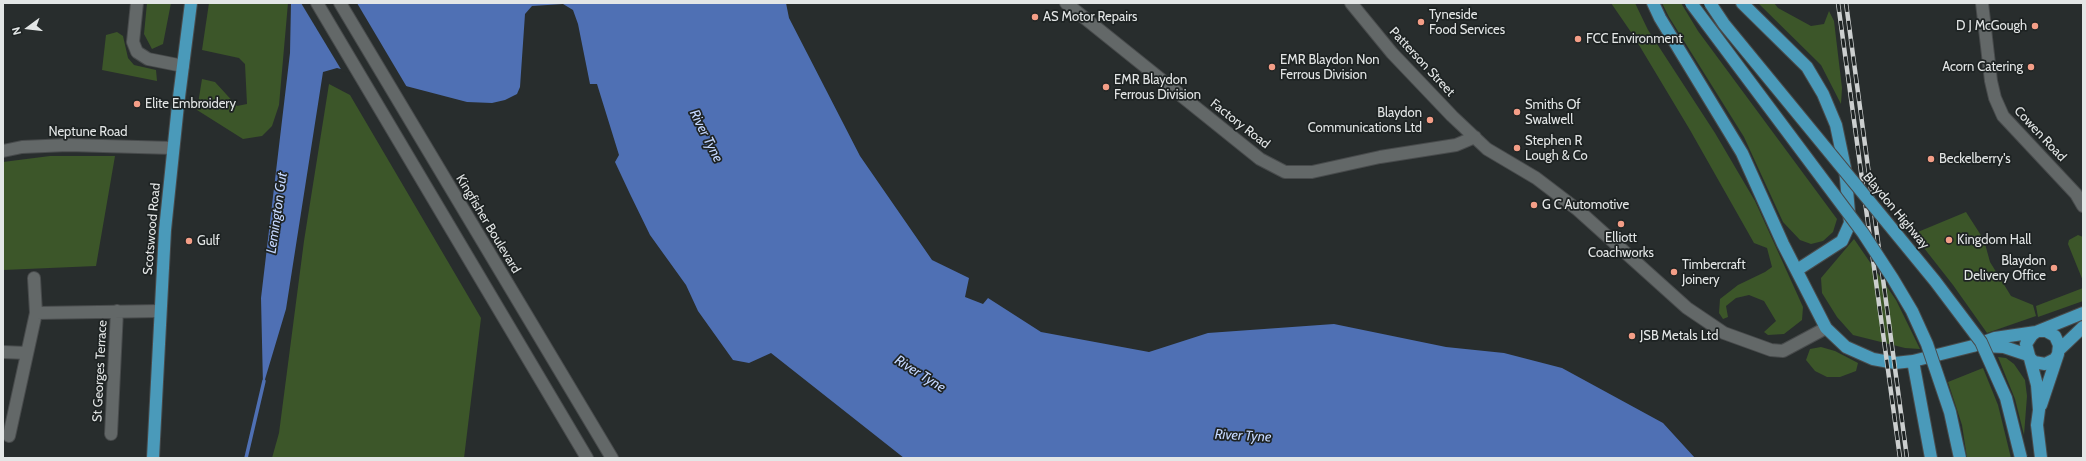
<!DOCTYPE html>
<html>
<head>
<meta charset="utf-8">
<style>
  body { margin:0 }
  #map { position:relative; width:2086px; height:461px; overflow:hidden; background:#282d2d; font-family:Cabin,sans-serif }
  canvas { display:block }
  .frame { position:absolute; inset:0; border:4px solid #e3e6e6; pointer-events:none }
  .north { position:absolute; left:8px; top:8px; width:40px; height:40px; -webkit-text-stroke:3px #1e2323; paint-order:stroke; rotate:255deg; font-size:11px; font-weight:700; line-height:16px; text-align:center; color:#e3e6e6 }
  .north::after { content:''; display:block; margin:auto; width:14px; height:18px; background:#e3e6e6; clip-path:polygon(50% 0,100% 100%,50% 72%,0 100%) }
</style>
</head>
<body>
<div id="map">
<canvas width="2086" height="461"></canvas>
<div class="frame"></div>
<div class="north">N</div>
</div>
<script>
const c = document.querySelector('canvas').getContext('2d');
c.lineJoin = 'round';
function fillPath(path, color) {
  c.fillStyle = color;
  c.fill(path, 'evenodd');
}
function shape(rows) {
  const path = new Path2D();
  for (const r of rows) {
    path.moveTo(r[0], r[1]);
    for (let i = 2; i < r.length; i += 2) path.lineTo(r[i], r[i + 1]);
  }
  return path;
}
function stroke(path, color, width, dash) {
  c.strokeStyle = color;
  c.lineWidth = width;
  c.lineCap = dash ? 'butt' : 'round';
  c.setLineDash(dash || []);
  c.stroke(path);
}
function label(font, color, halo, rows, align = 'center') {
  c.font = font + ' Cabin,sans-serif';
  c.lineWidth = 3.5;
  c.setLineDash([]);
  c.textBaseline = 'middle';
  c.strokeStyle = halo;
  c.fillStyle = color;
  for (const [text, x, y, turn = 0] of rows) {
    c.save();
    c.translate(x, y);
    c.rotate((+turn || 0) * Math.PI / 180);
    c.textAlign = isNaN(turn) ? turn : align;
    if (halo) c.strokeText(text, 0, 0);
    c.fillText(text, 0, 0);
    c.restore();
  }
}
fillPath(shape([
  [147,3,171,3,163,44,152,49,144,34],
  [209,3,288,3,279,105,272,126,262,136,243,139,197,110,202,79,215,82,237,106,247,104,245,64,239,58,202,50],
  [1611,3,1635,3,1648,30,1715,133,1755,201,1803,307,1802,320,1784,334,1768,335,1764,332,1776,321,1764,301,1749,295,1736,298,1726,306,1728,317,1723,319,1719,313,1720,299,1738,285,1765,272,1772,267,1767,248,1754,243,1690,130,1633,35],
  [1662,3,1681,3,1698,31,1837,219,1833,232,1823,241,1811,244,1800,240,1783,222,1744,137,1669,17],
  [1758,3,1774,3,1778,8,1811,26,1824,24,1829,11,1834,21,1842,88,1841,104,1821,65],
  [117,32,123,36,128,58,134,65,156,70,157,81,102,70,106,35],
  [329,84,350,95,481,318,464,458,272,458,279,433,304,241],
  [50,156,115,156,96,266,3,270,3,162],
  [1966,212,1984,240,1990,262,2011,296,2033,305,2036,316,1987,333,1953,285,1913,234],
  [2078,235,2083,237,2083,281,2068,244,2069,240],
  [1854,239,1896,300,1920,349,1905,348,1853,335,1837,317,1822,293,1821,278],
  [2083,288,2083,301,2038,317,2036,306],
  [1821,347,1835,351,1858,363,1856,371,1840,377,1827,377,1815,371,1806,360,1810,349],
  [1998,357,2006,358,2014,364,2025,380,2027,396,2024,435,2015,399],
  [1983,368,1998,405,2011,458,1967,458,1962,425,1948,382]
]), '#3c5629');
fillPath(shape([
  [291,3,786,3,789,18,860,156,932,260,969,278,965,297,983,304,988,298,1041,332,1149,352,1208,333,1334,324,1446,347,1504,353,1562,368,1663,423,1695,458,904,458,771,353,749,363,733,360,698,311,686,285,650,235,630,194,615,162,619,155,597,84,590,84,578,24,573,10,563,4,532,6,525,14,520,87,517,94,505,100,492,103,467,102,337,68,323,72,286,309,263,386,261,298,290,53]
]), '#4f70b4');
fillPath(shape([
  [301,3,357,3,408,89,342,71]
]), '#282d2d');
stroke(shape([
  [246,458,264,381]
]), '#4f70b4', 3.5);
const minor = shape([
  [137,3,133,42,137,52,148,59,183,66],
  [317,3,587,458],
  [340,3,612,458],
  [1066,3,1260,159,1285,172,1312,172,1380,157,1456,145,1475,137],
  [1351,3,1392,53,1452,116,1487,149,1536,178,1578,210,1687,308,1724,333,1771,350,1783,351,1826,328],
  [1982,3,1991,81,1995,98,2003,116,2076,194,2083,206],
  [3,151,22,147,68,145,173,148],
  [36,313,160,311],
  [3,352,27,353],
  [111,434,117,311],
  [9,436,36,313,34,278]
]);
const major = shape([
  [1653,3,1660,18,1742,153,1783,244,1826,328,1846,347,1873,359,1895,363,1913,361,1973,346,1995,338,2036,332],
  [1742,3,1807,67,1823,94,1836,125,1845,168,1850,223,1842,241,1797,270],
  [1983,346,2004,347,2028,355],
  [2059,350,2083,327],
  [2030,358,2034,362,2045,364,2055,359,2058,354,2059,345,2055,336,2046,331,2040,331],
  [1913,361,1931,458],
  [2041,405,2058,354],
  [153,458,165,230,178,105,191,3],
  [2041,458,2037,425,2039,410,2037,385,2026,344,2032,335,2036,332,2083,313]
]);
stroke(minor, '#484b4c', 14);
stroke(major, '#484b4c', 14);
stroke(minor, '#636868', 12);
stroke(major, '#4a9aba', 12);
const rail = shape([
  [1838,3,1900,458],
  [1846,3,1907,458]
]);
stroke(rail, '#cccfcf', 4.5);
stroke(rail, '#1e2323', 3, [9]);
const majorBridge = shape([
  [1691,3,1863,233,1893,279,1912,311,1927,344,1950,412,1960,458],
  [1710,3,1724,24,1935,281,1981,342,2006,398,2021,458]
]);
stroke(majorBridge, '#484b4c', 14, []);
stroke(majorBridge, '#4a9aba', 12);
for (const [x, y, r, color] of [
  [1035,17,4,"#f49e87"],
  [1421,22,4,"#f49e87"],
  [2035,26,4,"#f49e87"],
  [1578,39,4,"#f49e87"],
  [1272,67,4,"#f49e87"],
  [2031,67,4,"#f49e87"],
  [1106,87,4,"#f49e87"],
  [137,104,4,"#f49e87"],
  [1517,112,4,"#f49e87"],
  [1430,120,4,"#f49e87"],
  [1517,148,4,"#f49e87"],
  [1931,159,4,"#f49e87"],
  [1534,205,4,"#f49e87"],
  [1621,224,4,"#f49e87"],
  [1949,240,4,"#f49e87"],
  [189,241,4,"#f49e87"],
  [2054,268,4,"#f49e87"],
  [1674,272,4,"#f49e87"],
  [1632,336,4,"#f49e87"]
]) {
  const dot = new Path2D();
  dot.arc(x, y, r, 0, 2 * Math.PI);
  c.fillStyle = color;
  c.fill(dot);
  stroke(dot, '#1e2323', 1.5);
}
label('13px', '#e3e6e6', '#1e2323', [
  ["Tyneside",1429,15],
  ["Food Services",1429,30],
  ["AS Motor Repairs",1043,17],
  ["D J McGough",2027,26,"right"],
  ["FCC Environment",1586,39],
  ["EMR Blaydon Non",1280,60],
  ["Ferrous Division",1280,75],
  ["Acorn Catering",2023,67,"right"],
  ["EMR Blaydon",1114,80],
  ["Ferrous Division",1114,95],
  ["Elite Embroidery",145,104],
  ["Smiths Of",1525,105],
  ["Swalwell",1525,120],
  ["Blaydon",1422,113,"right"],
  ["Communications Ltd",1422,128,"right"],
  ["Stephen R",1525,141],
  ["Lough & Co",1525,156],
  ["Beckelberry's",1939,159],
  ["G C Automotive",1542,205],
  ["Elliott",1621,238,"center"],
  ["Coachworks",1621,253,"center"],
  ["Kingdom Hall",1957,240],
  ["Gulf",197,241],
  ["Blaydon",2046,261,"right"],
  ["Delivery Office",2046,276,"right"],
  ["Timbercraft",1682,265],
  ["Joinery",1682,280],
  ["JSB Metals Ltd",1640,336]
], 'left');
label('13px', '#e3e6e6', '#1e2323', [
  ["Patterson Street",1422,62,47],
  ["Factory Road",1240,124,38],
  ["Neptune Road",88,132],
  ["Cowen Road",2040,134,47],
  ["Blaydon Highway",1896,211,50],
  ["Kingfisher Boulevard",488,224,59],
  ["Scotswood Road",152,229,-85],
  ["St Georges Terrace",100,371,-87]
]);
label('italic 14px', '#c4d7fe', '#1e2323', [
  ["River Tyne",706,136,63],
  ["Lemington Gut",277,213,-82],
  ["River Tyne",920,374,32],
  ["River Tyne",1243,436,3]
]);
</script>
</body>
</html>
